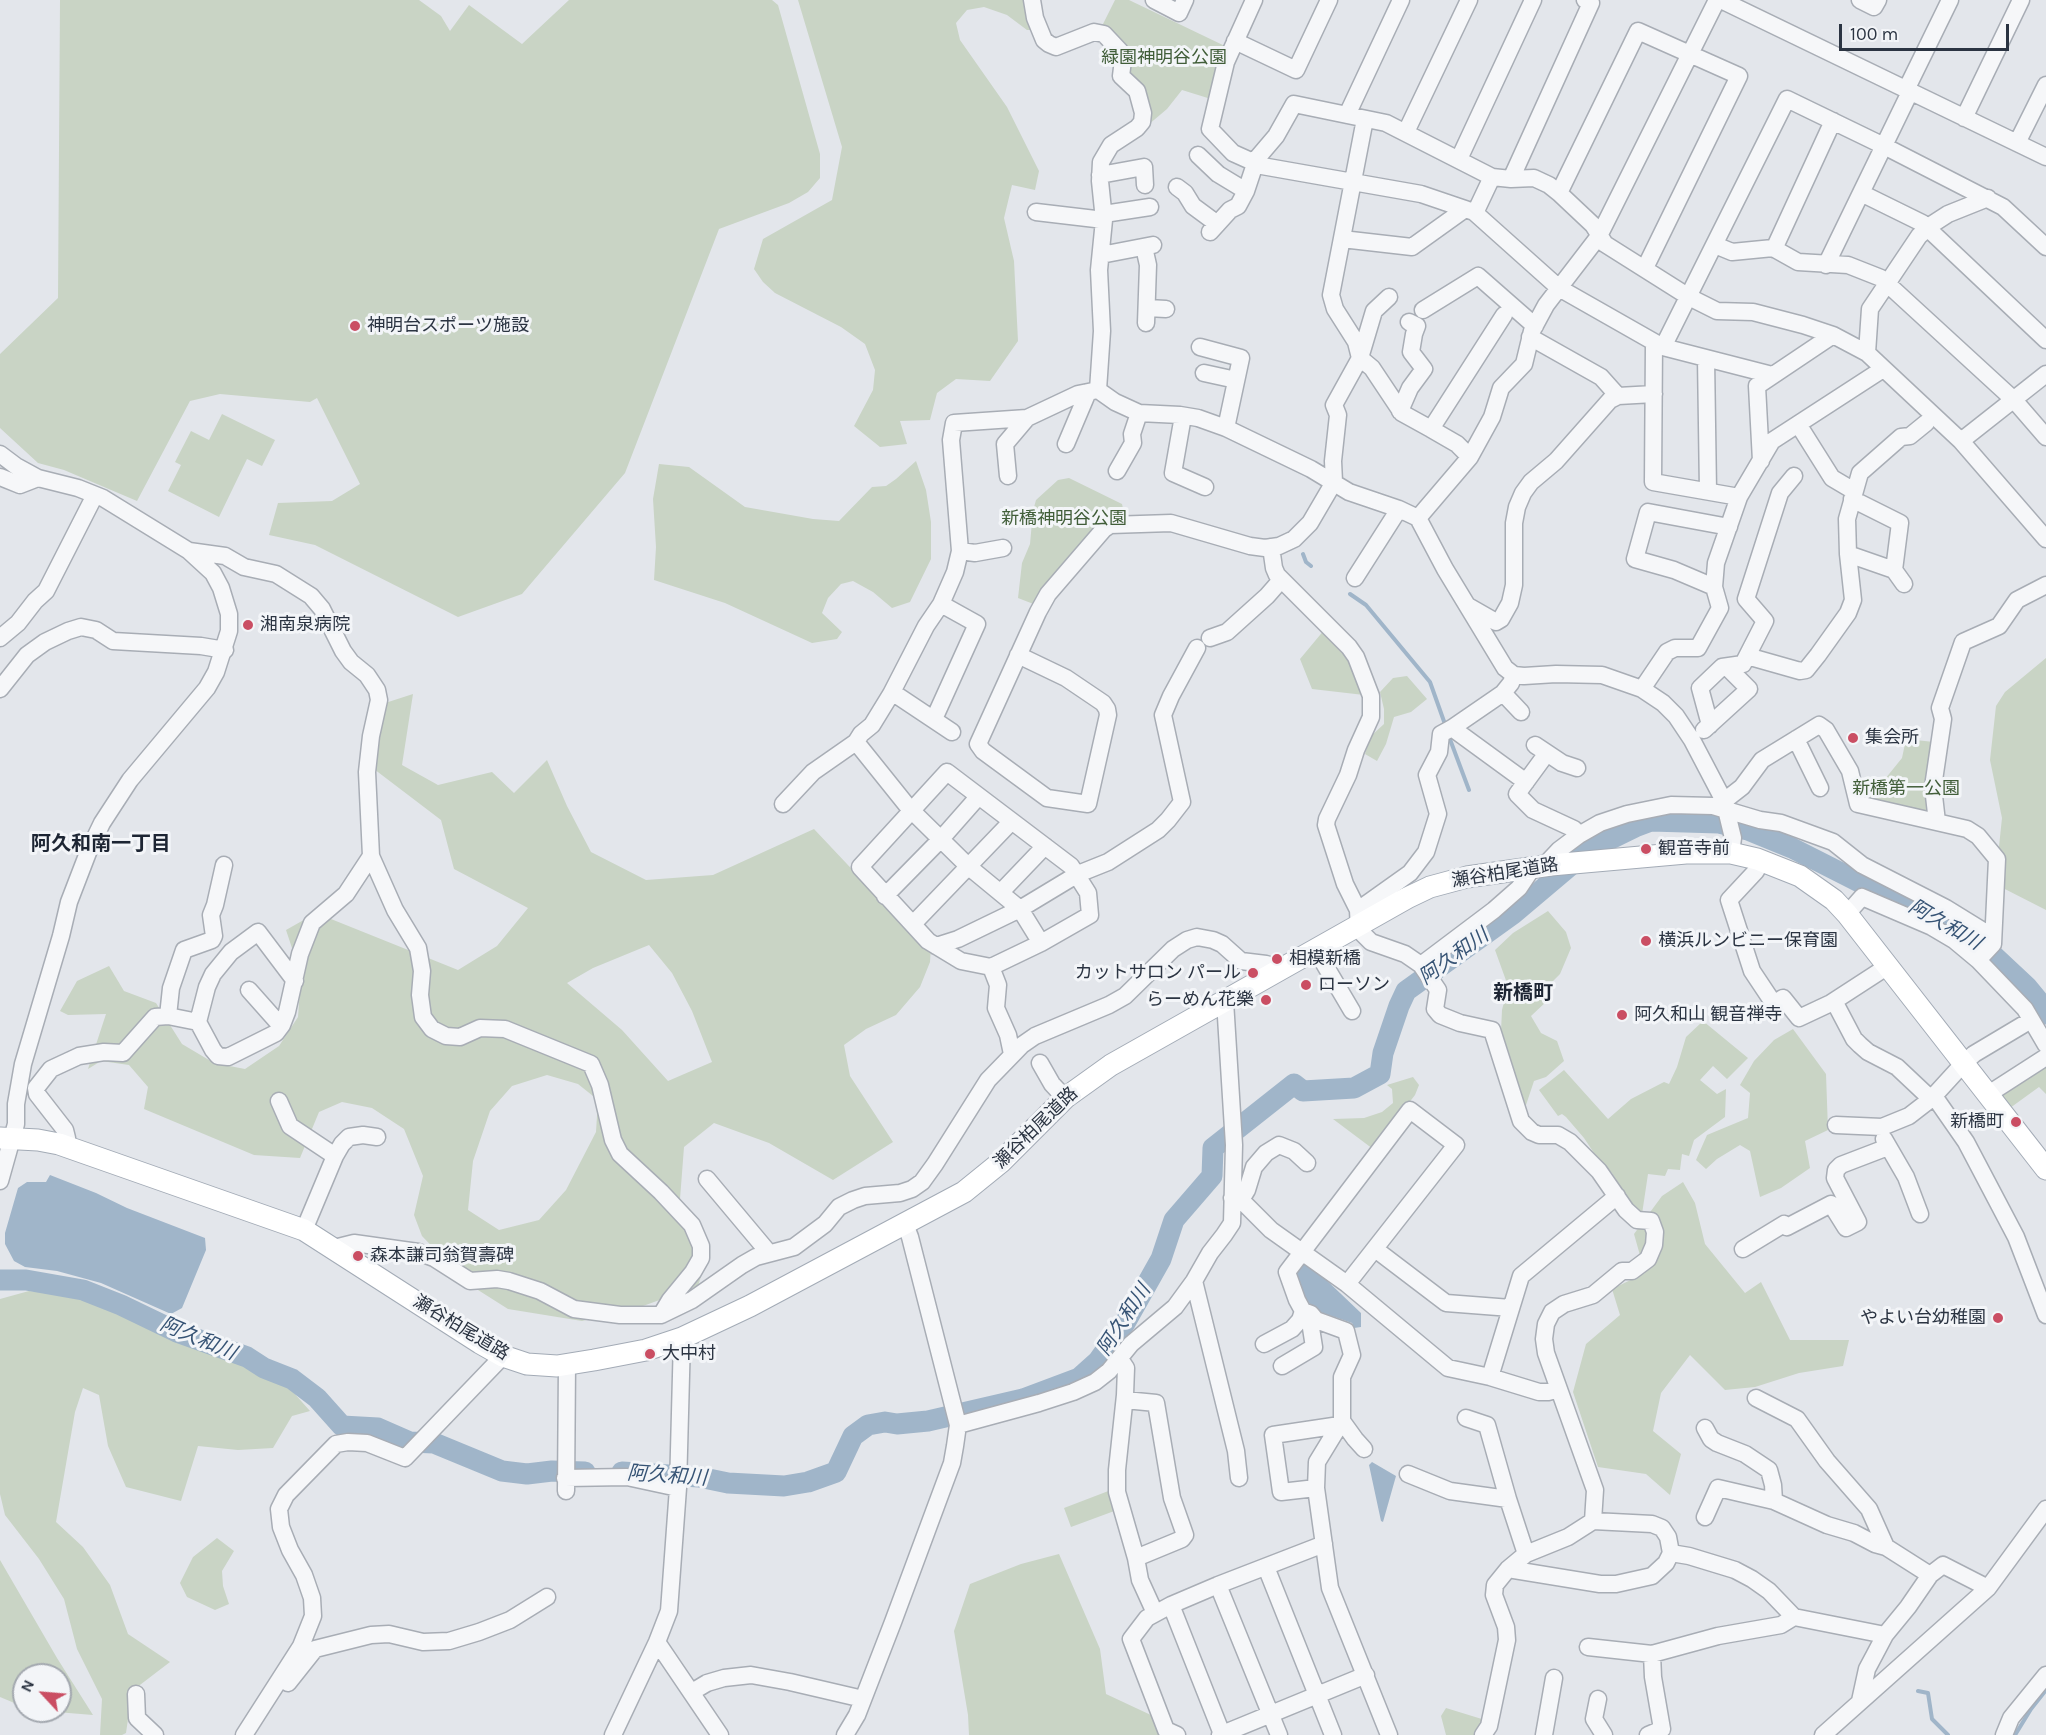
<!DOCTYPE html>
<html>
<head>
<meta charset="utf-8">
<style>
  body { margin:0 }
  #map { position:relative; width:2046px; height:1735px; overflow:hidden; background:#e3e6eb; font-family:Karla,sans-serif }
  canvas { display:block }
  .north { position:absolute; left:12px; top:1663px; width:60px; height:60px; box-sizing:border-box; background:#f3f5f8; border:2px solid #a3a8af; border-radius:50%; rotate:296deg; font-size:16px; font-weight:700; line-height:24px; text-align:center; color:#2b3442 }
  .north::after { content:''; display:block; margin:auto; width:21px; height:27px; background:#ca4e63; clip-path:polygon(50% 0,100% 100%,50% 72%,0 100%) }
  .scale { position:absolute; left:1839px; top:24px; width:170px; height:27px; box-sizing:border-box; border:3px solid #2b3442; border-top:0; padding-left:8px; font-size:18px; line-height:21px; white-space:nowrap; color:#2b3442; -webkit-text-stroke:4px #f3f5f8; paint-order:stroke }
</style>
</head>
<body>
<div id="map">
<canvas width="2046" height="1735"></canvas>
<div class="north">N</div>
<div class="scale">100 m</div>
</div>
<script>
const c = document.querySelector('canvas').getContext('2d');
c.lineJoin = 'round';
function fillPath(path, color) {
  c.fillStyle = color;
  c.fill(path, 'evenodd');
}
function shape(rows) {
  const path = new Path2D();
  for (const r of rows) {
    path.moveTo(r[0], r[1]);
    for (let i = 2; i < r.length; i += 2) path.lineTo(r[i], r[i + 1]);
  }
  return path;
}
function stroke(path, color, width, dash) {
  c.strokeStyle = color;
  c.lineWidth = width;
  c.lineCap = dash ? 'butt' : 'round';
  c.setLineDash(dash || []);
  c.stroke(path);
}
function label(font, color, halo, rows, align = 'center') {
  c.font = font + ' Karla,"Noto Sans JP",sans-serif';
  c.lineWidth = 6;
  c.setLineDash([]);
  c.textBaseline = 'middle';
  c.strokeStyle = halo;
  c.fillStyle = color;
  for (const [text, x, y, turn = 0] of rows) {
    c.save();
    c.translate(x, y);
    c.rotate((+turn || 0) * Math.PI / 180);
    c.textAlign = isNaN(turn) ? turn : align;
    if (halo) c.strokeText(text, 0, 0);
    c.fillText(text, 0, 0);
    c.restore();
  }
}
fillPath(shape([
  [60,0,419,0,441,16,450,31,469,5,522,44,569,0,772,0,778,5,820,154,820,178,808,192,789,203,719,229,625,473,522,594,458,617,315,545,269,535,278,503,332,501,360,484,317,398,310,402,220,394,190,401,137,501,64,470,38,463,0,428,0,354,58,298],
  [798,0,1023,0,1031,30,1027,30,1007,15,984,7,967,10,956,23,960,40,1007,107,1039,171,1035,190,1012,185,1004,218,1014,261,1018,341,990,381,956,379,937,393,930,420,900,421,907,444,880,447,854,426,873,390,875,370,865,344,841,327,775,293,763,282,754,269,763,239,832,200,842,147],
  [1115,0,1129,0,1227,47,1211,99,1182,90,1167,109,1148,125,1102,26],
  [222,414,275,440,262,466,247,459,219,517,168,491,181,465,175,462,191,431,209,440],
  [916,461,926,490,931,522,931,559,910,602,892,608,873,592,853,581,841,584,828,598,822,613,842,632,837,639,812,643,725,603,654,580,656,547,653,499,659,464,689,467,745,507,813,519,839,521,872,487,886,486,896,479],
  [1069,478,1122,504,1124,513,1105,520,1036,605,1018,598,1022,563,1030,544,1033,511,1036,500,1058,480],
  [1325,629,1346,649,1364,695,1312,689,1300,659],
  [2046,658,2046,910,1997,885,1998,856,2002,818,1990,760,1996,706,2005,692],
  [1407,676,1427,699,1411,712,1394,717,1386,744,1377,761,1365,754,1371,736,1384,724,1384,709,1380,692,1393,678],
  [413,694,402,765,438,785,492,772,514,793,547,760,567,806,591,852,646,880,713,875,814,829,863,881,931,947,930,962,920,987,896,1015,866,1029,844,1045,850,1076,893,1142,833,1180,769,1143,714,1123,684,1147,680,1199,695,1221,708,1254,698,1286,643,1306,582,1321,508,1309,467,1283,422,1236,414,1215,423,1176,404,1129,372,1108,342,1102,319,1112,300,1158,254,1155,144,1109,148,1087,129,1065,101,1061,88,1069,106,1014,68,1015,60,1011,77,981,109,966,124,991,156,1003,182,1044,214,1063,245,1069,279,1046,298,1017,301,975,286,930,316,913,458,970,497,946,528,908,454,869,441,820,370,766,379,705],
  [649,945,672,973,692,1011,712,1062,668,1081,622,1030,567,983,593,968],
  [547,1075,578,1084,598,1100,596,1132,566,1190,539,1220,499,1230,468,1210,473,1161,490,1111,512,1086],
  [1906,739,1934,742,1931,811,1924,816,1860,802,1856,782,1881,784,1902,758],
  [1548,911,1566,932,1571,948,1560,974,1547,987,1547,1001,1531,1016,1541,1033,1557,1041,1564,1061,1546,1077,1534,1081,1525,1108,1501,1031,1502,1010,1508,986,1495,950,1513,933],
  [1703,1021,1748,1058,1727,1079,1713,1066,1700,1080,1717,1094,1726,1089,1725,1117,1694,1140,1689,1156,1682,1154,1680,1170,1668,1169,1665,1176,1648,1174,1642,1214,1636,1212,1612,1173,1594,1153,1584,1138,1566,1117,1562,1114,1558,1116,1539,1090,1564,1070,1608,1119,1631,1099,1664,1082,1669,1084,1677,1067,1686,1037],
  [1793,1029,1826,1074,1828,1130,1805,1141,1810,1168,1781,1188,1760,1197,1750,1151,1740,1145,1717,1159,1706,1169,1696,1160,1707,1135,1748,1118,1750,1093,1740,1085,1754,1061,1774,1040],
  [2046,1063,2046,1094,2039,1087,2010,1108,1998,1092],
  [1413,1077,1419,1085,1415,1095,1373,1149,1333,1119,1364,1118,1382,1112,1393,1103,1392,1089,1387,1085],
  [1683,1182,1695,1203,1705,1244,1745,1293,1761,1282,1790,1340,1849,1340,1843,1366,1799,1373,1755,1387,1725,1390,1690,1355,1661,1393,1653,1431,1681,1454,1670,1495,1646,1474,1598,1467,1573,1392,1586,1344,1620,1315,1612,1289,1645,1273,1634,1234,1662,1196],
  [29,1291,75,1296,286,1384,310,1411,292,1416,273,1448,238,1450,198,1446,181,1501,126,1487,108,1446,99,1395,83,1388,75,1412,56,1522,83,1547,110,1585,128,1634,170,1662,132,1691,126,1733,122,1735,100,1735,102,1699,77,1649,64,1599,39,1559,5,1515,0,1494,0,1299],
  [1111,1490,1117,1510,1071,1527,1064,1508],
  [217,1538,234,1551,222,1571,223,1586,229,1604,215,1610,187,1597,180,1583,193,1557],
  [1059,1554,1100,1649,1106,1694,1153,1716,1166,1735,969,1735,968,1715,954,1631,970,1584,1021,1564],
  [0,1560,57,1658,93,1715,44,1711,60,1711,60,1675,24,1675,24,1707,0,1697],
  [1446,1708,1485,1720,1478,1735,1446,1735,1441,1716]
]), '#c9d4c5');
fillPath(shape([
  [50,1175,96,1193,127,1208,205,1238,206,1250,182,1308,171,1314,101,1283,57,1271,25,1267,14,1261,5,1244,5,1233,18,1188,27,1182,46,1182],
  [1302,1263,1319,1273,1361,1313,1361,1327,1354,1328,1352,1323,1320,1312,1309,1303,1304,1296,1296,1274],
  [1372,1462,1396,1476,1383,1522,1381,1521,1369,1465]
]), '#a0b5c9');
stroke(shape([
  [1303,554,1306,562,1311,566],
  [1350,594,1366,605,1430,682,1446,727],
  [1448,734,1469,790],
  [1918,1691,1928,1693,1932,1719,1948,1735],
  [2015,1735,2031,1709,2046,1690]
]), '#a0b5c9', 4);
stroke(shape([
  [0,1280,26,1280,83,1290,121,1305,177,1332,247,1357,264,1368,292,1379,317,1398,342,1426,378,1428,410,1442,434,1443,502,1471,527,1474,552,1471,585,1472],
  [622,1472,699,1477,728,1483,784,1486,808,1482,836,1472,853,1436,868,1425,885,1422,897,1424,928,1421,1023,1399,1079,1378,1098,1361,1125,1323,1161,1259,1174,1220,1212,1176,1213,1148,1294,1084,1303,1091,1354,1088,1380,1074,1383,1053,1399,1006,1406,991,1513,914,1590,849,1635,827,1651,821,1719,823,1748,830,1792,848,1867,886,1926,911,1981,944,2027,987,2041,1004,2046,1014]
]), '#a0b5c9', 21);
const minor = shape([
  [1032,0,1035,18,1044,40,1049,44,1056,47,1094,32,1104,34,1120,51,1123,60,1121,76,1137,91,1143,113,1142,122,1137,128,1111,145,1101,162,1100,181,1104,220,1099,270,1102,331,1098,390],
  [1154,0,1179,13,1185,0],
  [1254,0,1226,62,1210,129,1233,153,1262,166,1421,194,1474,212,1559,288,1654,342,1663,347,1772,375],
  [1721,0,2046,157],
  [1860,0,1874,7,1878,0],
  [1235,41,1296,70,1329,0],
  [1906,90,1950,0],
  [1347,115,1401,0],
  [1964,118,2021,0],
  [1406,132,1469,0],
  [2017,143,2046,85],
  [1198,155,1218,174,1246,191],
  [1459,159,1533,0],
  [1253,163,1276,136,1294,104,1386,123,1492,177,1511,179,1534,178,1549,185,1559,193,1593,225,1605,244,1689,297,1717,311,1753,312,1803,325,1833,335,1867,353,1961,441,2046,539],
  [1100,175,1144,167,1145,185],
  [1511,179,1591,3,1585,0],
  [1177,187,1185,193,1193,206,1216,223],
  [1559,193,1638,31,1739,76,1645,268],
  [1861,193,1922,223,2046,340],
  [1036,212,1104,220],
  [1475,213,1492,177],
  [1104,214,1150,207],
  [1210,232,1230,210,1238,206,1246,191,1255,164],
  [1342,239,1412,247,1465,209],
  [1715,245,1732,252,1773,248,1798,262,1848,265,1881,278,2014,400,2046,437],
  [1144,247,1148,265,1146,323],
  [1774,249,1833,121],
  [1101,255,1153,245],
  [1826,265,1910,92],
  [1389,297,1374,311,1360,358,1372,368,1402,413,1431,429,1504,315],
  [1147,308,1166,309],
  [1423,310,1478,276,1535,326],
  [1530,337,1601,377,1618,396,1654,394],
  [1654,342,1653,482,1739,497],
  [1200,347,1241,358,1226,428],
  [1663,347,1787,99,1884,146,2003,207,2046,247],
  [1867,353,1870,309,1919,236,1931,225,1948,214,1988,198],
  [1706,358,1708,491],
  [1204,373,1236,380],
  [1400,411,1410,388,1424,369,1411,352,1414,334,1417,326,1409,322],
  [1183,416,1173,473,1205,487],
  [1798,424,1832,478,1854,491],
  [1431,429,1457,444,1470,457],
  [1961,441,2046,374],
  [1066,444,1088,392],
  [0,454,16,466,38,478,78,488,103,498,189,551,213,573,221,588,229,614,229,631,216,672,207,688,130,780,102,823,89,850,69,902,61,936,23,1064,16,1104,16,1124,0,1181],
  [1761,461,1757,386,1833,335],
  [1117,471,1133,443,1132,434,1139,413],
  [1008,476,1005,444,1027,418],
  [0,477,20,485,38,478],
  [1418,518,1470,457,1492,417,1501,388,1524,364,1532,331,1546,305,1599,236,1717,0],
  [1271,547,1274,568,1277,575,1349,647,1356,657,1371,696,1371,717,1356,750,1348,775,1327,819,1326,825,1345,884,1358,910,1359,930,1371,942,1405,954,1421,965,1438,990,1435,1009,1440,1015,1460,1023,1492,1030,1521,1121,1532,1132,1539,1135,1558,1135,1570,1142,1599,1171,1626,1210,1637,1220,1651,1221,1655,1232,1654,1245,1648,1259,1632,1271,1622,1271,1593,1295,1564,1304,1552,1312,1546,1324,1544,1339,1546,1353,1595,1490,1593,1521],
  [189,551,225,556,244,567,276,574,311,596,322,609,343,651,351,662,367,675,377,690,379,700,371,736,367,772,371,856,395,910,418,948,422,971,420,995,423,1017,432,1029,446,1036,460,1037,480,1028,505,1029,591,1064,600,1085,613,1140,620,1154,661,1192,692,1225,701,1246,701,1258,693,1272,670,1300,661,1315],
  [960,551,975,553,1003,548],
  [1848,554,1894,570,1900,523,1852,499],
  [1894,570,1904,584],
  [1355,578,1399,509],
  [1714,587,1674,570,1635,559,1648,512,1729,527],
  [1468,606,1496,622,1501,619,1510,603,1514,585,1514,523,1517,507,1523,493,1531,482,1556,461,1610,400,1618,396],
  [0,638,18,623,35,601,46,591,95,495],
  [1210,638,1227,632,1267,596,1281,580],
  [1018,655,1066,678,1103,703,1107,709,1108,715,1088,804,1047,798,983,751,978,744,1038,612,1048,594,1104,529,1110,525,1171,523,1250,546,1265,548,1279,546,1294,539,1310,523,1334,482,1333,461,1338,415,1334,405,1360,358,1356,342,1335,309,1331,295,1365,119],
  [1747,656,1800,671,1806,670,1818,655,1848,613,1853,600,1848,554,1847,519,1860,473,1901,437,1910,436,1926,423],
  [0,689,27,655,45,642,68,631,81,627,96,630,113,641,201,646,225,650],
  [1642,689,1667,652,1675,648,1698,648,1720,608,1714,587,1716,563,1739,497,1772,441,1883,369],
  [892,692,952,732],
  [1503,693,1521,712],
  [934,719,977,624,941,604],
  [1710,725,1700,688,1722,667,1743,664,1765,621,1746,599,1780,493,1794,476],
  [1452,728,1526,782],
  [1704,730,1749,689,1727,667],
  [1796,739,1820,788],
  [856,742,909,808,969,867,1020,909,1041,943],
  [1535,745,1562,763,1577,768],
  [1547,753,1517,794,1533,810,1574,829,1579,835],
  [947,772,1071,866,1088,893,1090,915,1041,943,991,967,961,961,928,941,860,867,947,772],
  [1724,801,1742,787,1762,760,1819,725,1826,730,1850,771,1858,804,1967,829,1978,836,1997,859,1993,944,1978,960],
  [783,804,813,772,856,742,861,734,872,725,891,694,926,626,941,604,955,572,960,551,951,440,954,423,1027,418,1078,394,1098,390,1115,402,1139,413,1180,415,1198,418,1226,428,1311,469,1349,492,1399,509,1418,518,1445,569,1505,668,1514,675,1524,676,1556,674,1602,675,1642,689,1663,703,1676,716,1692,740,1724,801,1733,838,1731,853],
  [1937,822,1933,787,1943,719,1940,708,1963,642,1999,626,2017,600,2046,585],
  [1762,860,1756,871,1729,900,1752,971,1774,1004,1783,998,1799,1018,1831,1003,1888,966],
  [1544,866,1559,850,1579,835,1600,823,1627,814,1671,805,1713,806,1760,820,1781,823,1833,842,1862,865,1946,908,1993,937],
  [1001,892,1045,846],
  [885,896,941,839,978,797],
  [1358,910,1410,873,1426,852,1438,814,1427,775,1439,752,1441,734,1452,728,1503,693,1511,683,1514,675],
  [1847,914,1862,897,1932,927,1954,940,1978,960,2025,1009,2046,1045],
  [913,924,1011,822],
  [936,946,958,939,1020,909,1078,874,1108,862,1158,830,1168,820,1182,802,1163,715,1171,696,1197,648],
  [1316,950,1352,1011],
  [1421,965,1494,910,1519,888,1533,867],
  [991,967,998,985,996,1008,1008,1035,1012,1054],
  [249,990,281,1026],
  [1834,1001,1854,1039,1860,1045,1868,1052,1897,1067,1931,1099],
  [168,1016,171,988,184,950,212,940,214,936,211,915,215,905,224,865],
  [198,1022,207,987,213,974,231,952,258,932,295,981],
  [1040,1063,1052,1084,1065,1098],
  [1987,1095,2046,1057],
  [1934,1096,1966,1142,2016,1237,2046,1315],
  [279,1101,290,1126,335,1156],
  [1836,1125,1882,1127,1909,1116,1931,1099,1963,1064,1974,1054,2031,1020],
  [1884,1139,1906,1177,1920,1214],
  [64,1146,67,1138,65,1130,37,1094,36,1088,51,1069,79,1056,104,1052,123,1053,155,1017,168,1016,198,1022,213,1050,218,1056,228,1057,276,1033,282,1025,287,1012,300,954,312,923,346,894,371,856],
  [707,1179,769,1253],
  [1232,1198,1241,1200,1271,1230,1347,1284,1448,1368,1490,1377,1539,1392,1548,1392,1559,1389],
  [1241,1200,1247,1190,1254,1167,1266,1153,1279,1145,1294,1151,1307,1163],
  [304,1230,335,1156,342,1144,349,1137,363,1135,377,1137],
  [334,1248,354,1243,418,1252,434,1258,470,1281,497,1279,509,1281,540,1291,574,1309,620,1315,661,1315,692,1300,742,1265,756,1257,794,1247,825,1224,839,1207,853,1200,865,1196,900,1193,912,1189,922,1182,935,1164,988,1080,1022,1045,1035,1036,1109,1005,1125,996,1173,949,1187,940,1197,937,1213,940,1222,944,1241,961,1266,964,1282,969],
  [1375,1249,1446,1303,1511,1308],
  [1743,1249,1784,1224,1787,1227,1831,1204,1846,1228,1858,1222,1835,1178,1836,1170,1841,1165,1888,1147],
  [1194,1281,1236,1451,1239,1478],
  [1347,1284,1456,1145,1410,1110,1287,1272,1297,1300,1303,1311,1311,1314,1316,1320,1346,1331,1352,1355,1342,1377,1342,1421,1317,1462,1316,1488,1330,1588,1389,1735],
  [1264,1344,1292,1329,1300,1320,1303,1311],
  [1120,1359,1126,1368,1125,1395,1117,1470,1117,1492,1136,1558,1182,1539,1185,1535,1172,1498,1156,1403,1125,1400],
  [1282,1366,1314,1347,1311,1328,1316,1320],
  [1490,1377,1521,1276,1617,1196],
  [1756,1398,1797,1419,1827,1461,1869,1509,1886,1547],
  [1466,1418,1487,1425,1508,1499],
  [1342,1421,1355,1439,1364,1449],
  [958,1425,1039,1403,1073,1392,1095,1382,1109,1371,1131,1344,1175,1307,1194,1281,1210,1253,1224,1235,1232,1223,1234,1145,1225,1001],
  [1705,1428,1711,1439,1717,1443,1745,1454,1769,1470,1773,1485,1774,1501],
  [1408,1474,1450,1491,1508,1499,1526,1554],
  [565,1478,627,1477,678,1488],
  [1316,1488,1281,1492,1273,1435,1340,1425],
  [566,1491,567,1364],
  [1705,1517,1718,1488,1774,1501,1827,1525,1854,1533,1875,1544,1886,1547,1930,1575,1943,1565,1988,1588],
  [1671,1553,1689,1556,1735,1570,1752,1579,1769,1591,1794,1617,1885,1635],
  [1136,1558,1140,1580,1155,1613],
  [1266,1567,1333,1735],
  [1218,1585,1279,1735],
  [1171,1605,1222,1734],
  [657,1642,720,1735],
  [1588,1647,1652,1654,1718,1636,1781,1625,1794,1617],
  [288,1683,315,1649,371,1635,389,1634,423,1642,449,1641,479,1632,510,1620,547,1597],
  [692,1692,707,1683,724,1678,751,1675,790,1682,863,1699],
  [136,1694,137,1718,155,1735],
  [1598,1699,1594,1719,1604,1735],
  [1860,1701,1867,1669,1875,1654,1885,1635,1908,1607,1930,1575],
  [244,1735,301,1646,313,1616,312,1598,304,1575,290,1550,281,1527,279,1509,286,1495,336,1444,348,1442,367,1443,405,1458,503,1356],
  [613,1735,657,1642,669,1611,678,1488,682,1338],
  [845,1735,857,1715,893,1622,952,1463,955,1446,958,1425,910,1237,905,1224],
  [1177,1735,1166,1730,1131,1639,1147,1618,1171,1605,1218,1585,1324,1544],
  [1220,1735,1366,1675],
  [1483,1735,1489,1726,1507,1640,1506,1627,1494,1595,1495,1585,1508,1569,1526,1554,1568,1537,1593,1521,1652,1524,1662,1528,1668,1537,1671,1553,1666,1563,1652,1576,1616,1584,1600,1584,1508,1569],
  [1544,1735,1554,1678],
  [1648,1735,1662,1729,1653,1677,1652,1654],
  [1823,1735,1988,1588,2046,1509],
  [2004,1735,2011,1718,2046,1675]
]);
const major = shape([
  [0,1138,38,1140,59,1144,304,1230,480,1343,503,1356,527,1364,557,1366,594,1360,646,1350,682,1338,750,1306,964,1192,1001,1162,1065,1098,1111,1065,1407,898,1430,887,1467,877,1551,865,1686,853,1731,853,1757,859,1800,876,1834,900,1847,914,2046,1169]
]);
stroke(minor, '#a8adb5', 19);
stroke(major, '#a3abb6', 23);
stroke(minor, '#f6f7f9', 16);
stroke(major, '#fff', 21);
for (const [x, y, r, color] of [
  [355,326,6,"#ca4e63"],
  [248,625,6,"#ca4e63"],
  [1853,738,6,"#ca4e63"],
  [1646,849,6,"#ca4e63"],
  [1646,941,6,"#ca4e63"],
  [1277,959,6,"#ca4e63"],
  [1253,973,6,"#ca4e63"],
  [1306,985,6,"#ca4e63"],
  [1266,1000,6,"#ca4e63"],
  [1622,1015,6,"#ca4e63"],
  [2016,1122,6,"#ca4e63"],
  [358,1256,6,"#ca4e63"],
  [1998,1318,6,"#ca4e63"],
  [650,1354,6,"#ca4e63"]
]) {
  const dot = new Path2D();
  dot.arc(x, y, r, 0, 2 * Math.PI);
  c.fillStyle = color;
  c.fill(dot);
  stroke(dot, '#f3f5f8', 2);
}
label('18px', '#415e39', '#f3f5f8', [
  ["緑園神明谷公園",1164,58],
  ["新橋神明谷公園",1064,519],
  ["新橋第一公園",1906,789]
]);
label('18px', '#2b3442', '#f3f5f8', [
  ["神明台スポーツ施設",367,326],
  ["湘南泉病院",260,625],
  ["集会所",1865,738],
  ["観音寺前",1658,849],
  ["横浜ルンビニー保育園",1658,941],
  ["相模新橋",1289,959],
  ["カットサロン パール",1241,973,"right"],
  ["ローソン",1318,985],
  ["らーめん花樂",1254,1000,"right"],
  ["阿久和山 観音禅寺",1634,1015],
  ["新橋町",2004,1122,"right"],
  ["森本謙司翁賀壽碑",370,1256],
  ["やよい台幼稚園",1986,1318,"right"],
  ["大中村",662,1354]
], 'left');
label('18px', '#2b3442', '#f3f5f8', [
  ["瀬谷柏尾道路",1505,873,-9],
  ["瀬谷柏尾道路",1036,1128,-44],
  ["瀬谷柏尾道路",461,1328,31]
]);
label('bold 20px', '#1d2533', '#f3f5f8', [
  ["阿久和南一丁目",101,844],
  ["新橋町",1523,993]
]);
label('italic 20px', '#375475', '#f3f5f8', [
  ["阿久和川",1945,925,30],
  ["阿久和川",1454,957,-36],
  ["阿久和川",1124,1320,-57],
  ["阿久和川",198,1339,23],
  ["阿久和川",667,1476,4]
]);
</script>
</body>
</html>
